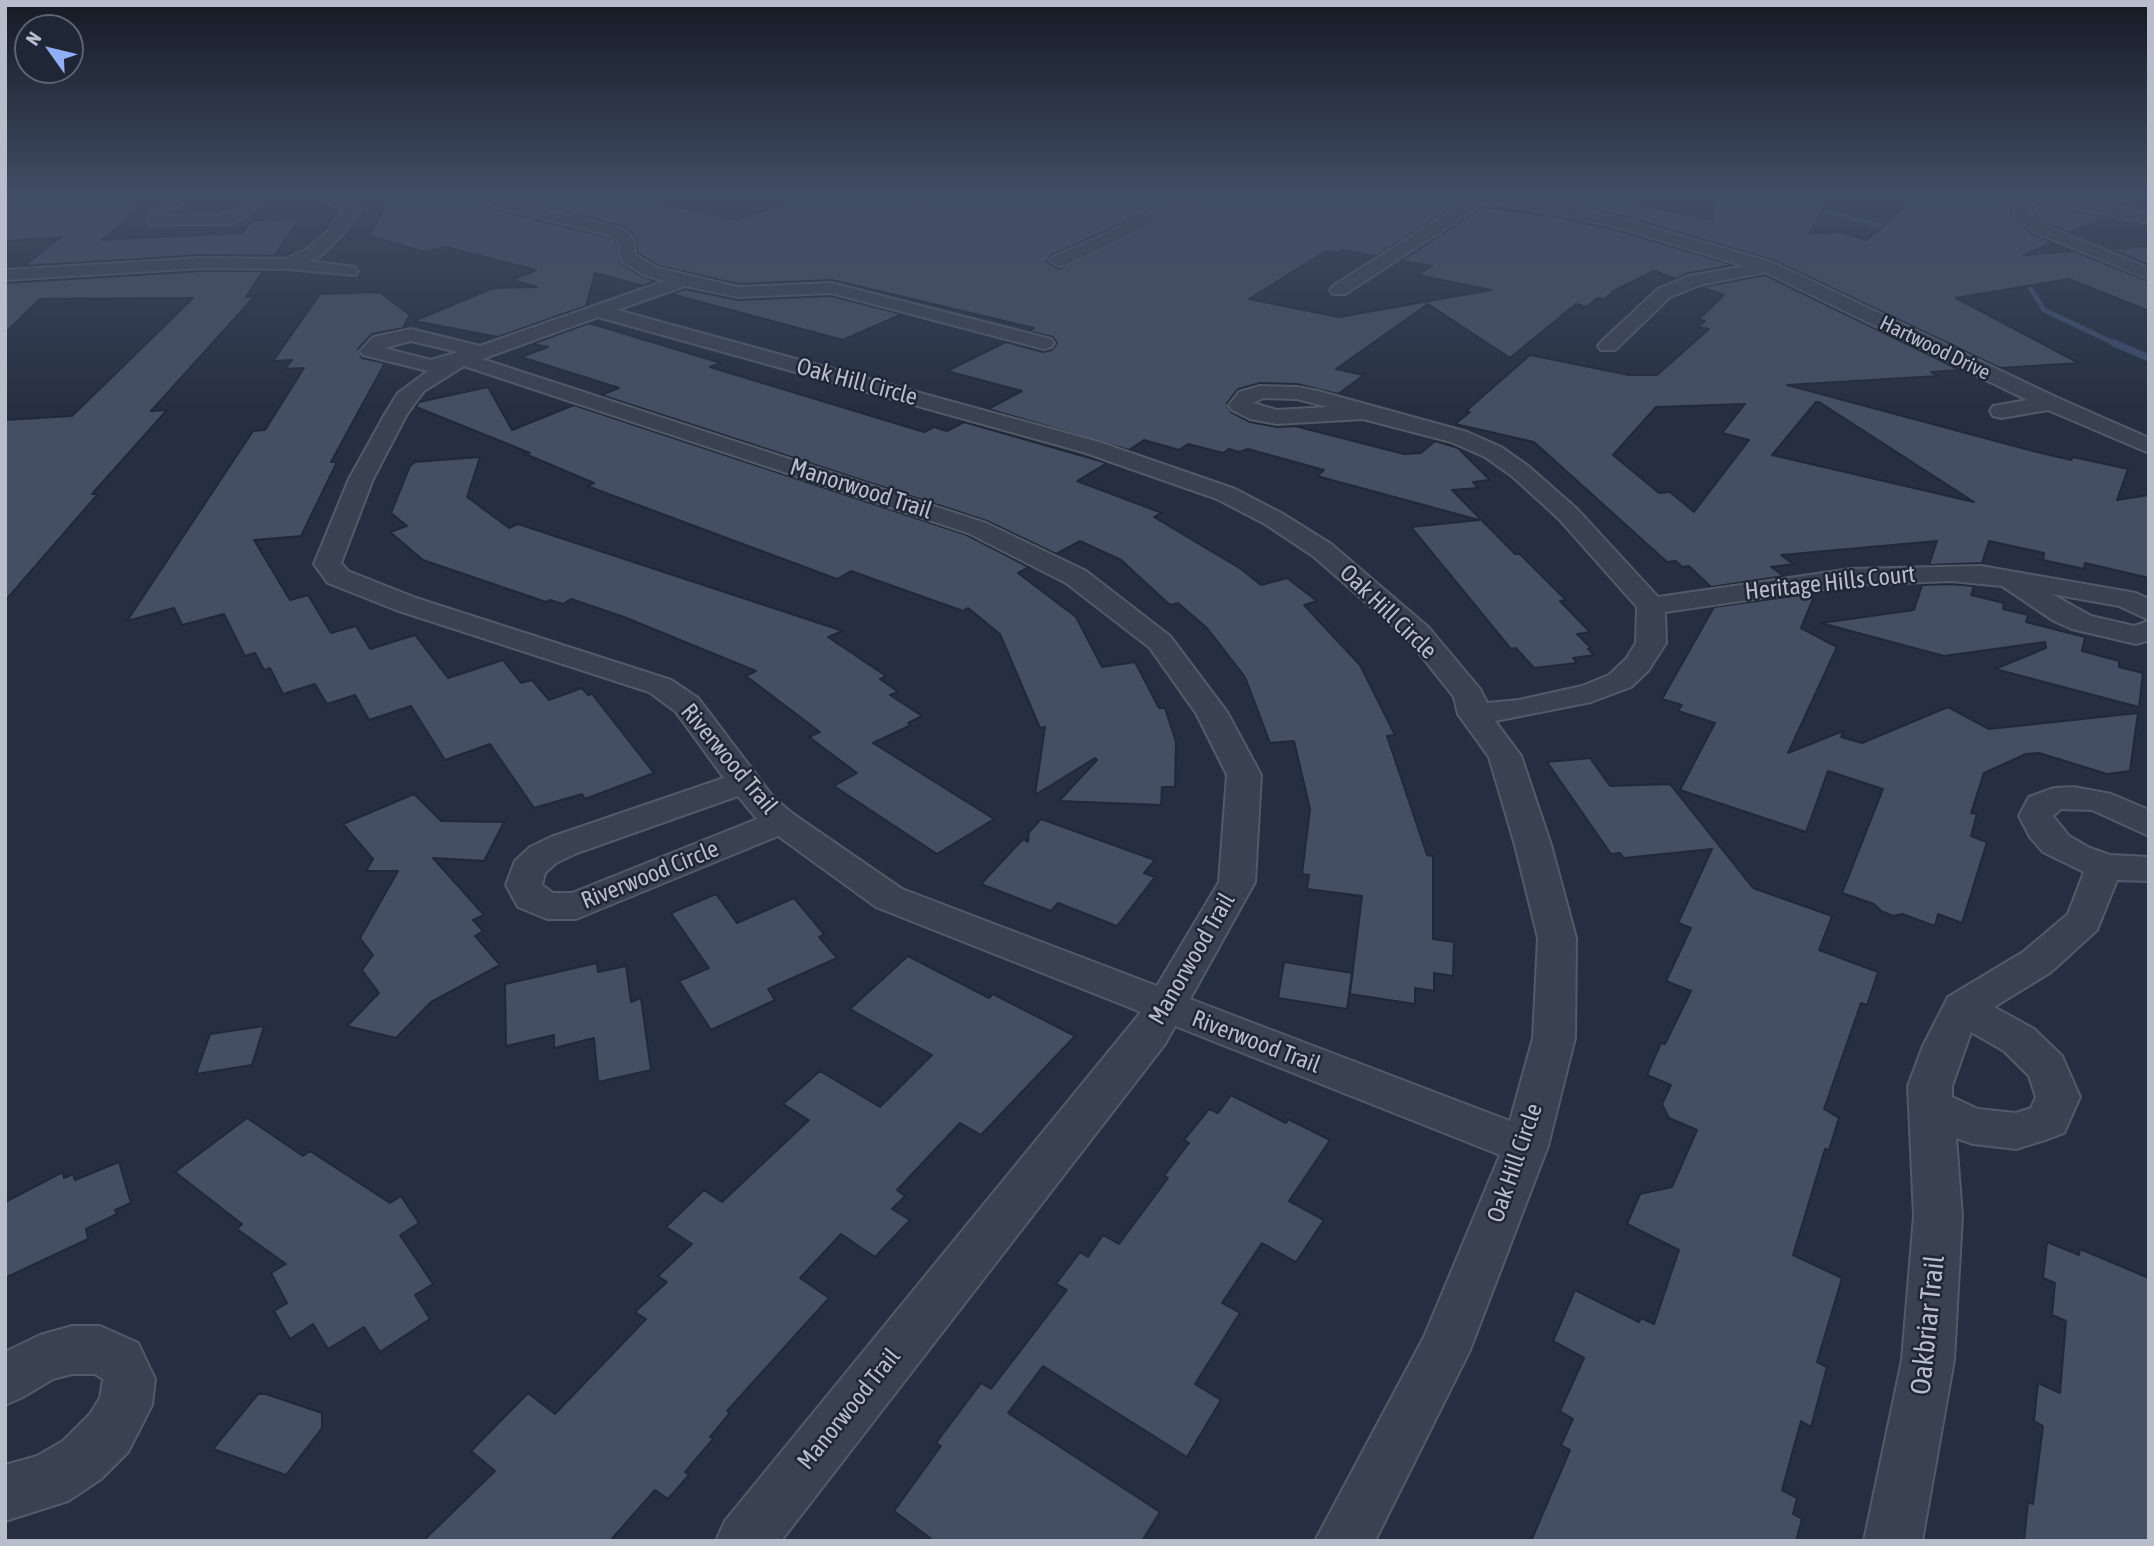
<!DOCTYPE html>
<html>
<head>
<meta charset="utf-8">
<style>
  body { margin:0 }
  #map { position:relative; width:2154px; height:1546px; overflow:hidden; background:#262f41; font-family:"Asap Condensed",sans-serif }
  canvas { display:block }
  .frame { position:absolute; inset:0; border:7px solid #b7bdcb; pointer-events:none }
  .north { position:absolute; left:14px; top:14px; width:70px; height:70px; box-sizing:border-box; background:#1f2736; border:2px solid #5c6372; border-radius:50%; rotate:304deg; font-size:19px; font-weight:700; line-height:28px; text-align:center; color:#b7bdcb }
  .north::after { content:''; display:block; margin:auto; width:24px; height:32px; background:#90aff7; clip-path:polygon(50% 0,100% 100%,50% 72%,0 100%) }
</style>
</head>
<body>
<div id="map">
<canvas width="2154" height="1546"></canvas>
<div class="frame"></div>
<div class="north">N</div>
</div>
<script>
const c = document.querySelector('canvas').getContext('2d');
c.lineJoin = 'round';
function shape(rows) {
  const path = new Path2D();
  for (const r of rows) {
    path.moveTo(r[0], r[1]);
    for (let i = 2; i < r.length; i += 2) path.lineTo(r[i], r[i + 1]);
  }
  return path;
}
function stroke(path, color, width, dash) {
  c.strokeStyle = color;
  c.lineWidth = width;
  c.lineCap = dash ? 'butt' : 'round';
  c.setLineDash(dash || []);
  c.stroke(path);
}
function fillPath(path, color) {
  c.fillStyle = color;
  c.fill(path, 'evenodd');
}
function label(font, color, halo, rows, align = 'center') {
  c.font = font + ' "Asap Condensed",sans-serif';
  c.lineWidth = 5;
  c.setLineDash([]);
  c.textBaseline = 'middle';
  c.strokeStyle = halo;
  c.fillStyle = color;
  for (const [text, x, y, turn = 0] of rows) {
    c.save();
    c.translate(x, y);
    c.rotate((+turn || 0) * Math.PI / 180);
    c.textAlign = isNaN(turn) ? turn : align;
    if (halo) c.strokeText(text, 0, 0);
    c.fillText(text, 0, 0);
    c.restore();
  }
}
stroke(shape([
  [1811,207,1896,230],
  [2020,276,2024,278,2044,310,2118,345]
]), '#3c4b6a', 5);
stroke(shape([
  [2114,343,2149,358]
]), '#3c4b6a', 7);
const building = shape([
  [97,196,132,196,130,198,139,209,102,240,242,233,252,221,300,218,274,256,202,255,24,266,61,237,5,241,5,201,97,196],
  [391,196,495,196,486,203,491,209,612,238,616,241,620,263,645,278,656,281,643,286,595,273,586,306,498,337,414,321,493,288,537,287,512,280,536,270,446,247,425,252,369,236,391,196],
  [501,196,628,196,736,220,809,196,903,196,914,204,926,196,1184,196,1052,255,1047,262,1059,269,1214,196,1418,196,1459,203,1376,256,1343,250,1337,253,1326,251,1249,299,1339,317,1491,290,1418,275,1432,266,1401,261,1483,207,1562,218,1619,231,1734,265,1689,273,1676,279,1654,271,1615,290,1605,299,1597,298,1587,307,1576,304,1510,358,1428,304,1336,369,1364,375,1338,394,1297,384,1260,383,1238,389,1227,403,1231,412,1250,422,1277,427,1295,426,1404,454,1421,453,1435,441,1458,448,1490,480,1473,482,1478,488,1452,490,1515,554,1520,554,1566,600,1560,601,1590,632,1577,634,1591,648,1588,649,1594,655,1573,658,1577,663,1534,668,1516,648,1511,649,1411,527,1479,520,1317,476,1324,470,1248,449,1239,452,1229,449,1223,453,1188,444,1179,450,1144,440,1129,450,988,409,1022,391,947,371,1006,342,1043,352,1052,350,1057,343,1053,337,1028,331,1034,328,832,280,738,284,659,266,638,253,636,237,626,227,501,196],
  [1538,196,1600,196,1713,220,1714,196,1831,196,1809,234,1841,232,1867,240,1915,196,2020,196,2011,205,2013,218,2032,234,2052,242,2024,255,2074,251,2149,281,2149,311,2069,279,1956,298,2079,363,2000,368,1775,261,1631,218,1535,198,1538,196],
  [2074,196,2149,196,2149,198,2130,207,2074,196],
  [2038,204,2107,217,2071,233,2047,224,2033,213,2033,207,2038,204],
  [2149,246,2149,265,2109,249,2149,246],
  [202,271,263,271,246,297,255,296,151,411,167,410,92,494,98,494,5,601,5,420,72,416,193,298,40,299,5,333,5,283,202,271],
  [1765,275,1960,370,1931,372,1938,376,1787,385,2033,451,2071,460,2073,457,2128,469,2117,500,2149,495,2149,578,2085,563,2084,569,2043,560,2044,553,1989,541,1982,563,1929,565,1937,541,1781,555,1793,564,1771,567,1784,576,1711,587,1689,566,1682,567,1676,561,1667,562,1534,442,1455,424,1470,412,1466,411,1530,355,1629,375,1657,375,1709,329,1698,327,1705,321,1699,319,1724,295,1701,287,1765,275],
  [1816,402,1819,402,1974,502,1772,455,1816,402],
  [1745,404,1722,433,1749,440,1694,512,1670,492,1659,493,1613,455,1656,407,1745,404],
  [685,289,738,300,831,296,902,314,843,340,671,294,685,289],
  [380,292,410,315,403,328,372,334,358,349,362,358,385,363,331,462,337,462,301,536,254,540,290,600,308,595,331,633,356,626,370,649,415,635,448,678,503,660,521,683,532,680,549,700,582,688,588,695,592,694,654,773,585,799,582,794,534,808,490,744,445,760,411,706,369,720,355,695,327,704,315,684,283,694,270,668,264,670,255,653,245,656,224,614,182,625,174,608,127,621,253,431,265,430,304,368,285,369,292,360,273,361,320,294,380,292],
  [589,323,721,363,710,367,924,432,934,427,947,431,964,422,1107,463,1077,481,1162,513,1154,517,1241,569,1261,585,1287,578,1317,601,1304,605,1360,665,1395,735,1387,736,1427,855,1433,856,1433,939,1454,942,1453,976,1434,973,1434,991,1415,988,1415,1004,1350,994,1362,896,1307,889,1309,875,1302,874,1310,809,1294,741,1270,743,1245,677,1207,628,1178,603,1170,605,1121,560,1080,541,1056,554,987,521,601,395,619,388,521,357,548,347,532,344,589,323],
  [488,387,512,430,574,405,967,535,1029,567,1018,573,1076,617,1102,667,1135,662,1159,708,1165,708,1176,742,1175,787,1162,787,1161,805,1059,801,1097,760,1095,758,1035,795,1045,727,1040,728,1000,634,968,608,963,611,851,571,837,579,587,486,594,483,523,453,530,453,416,407,419,402,488,387],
  [480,457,467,497,509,528,518,524,843,631,828,637,886,676,880,679,898,692,890,695,922,716,908,723,911,725,873,743,994,819,937,854,834,786,857,773,809,737,820,732,746,676,756,671,624,617,571,599,563,604,550,600,546,602,423,560,390,532,407,526,391,513,410,466,415,462,480,457],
  [1951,584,1974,586,1971,595,2004,603,2003,609,2028,615,2026,622,2085,637,2082,651,2119,661,2119,667,2143,673,2139,707,1995,669,2046,648,2045,642,1944,656,1821,623,1914,610,1922,585,1951,584],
  [1807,594,1813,599,1801,628,1837,647,1788,753,1843,731,1841,737,1862,743,1948,707,1989,729,2138,713,2130,771,2107,774,2039,753,2026,754,1984,773,1971,813,1977,814,1971,836,1987,842,1962,923,1938,914,1935,926,1902,914,1893,916,1881,911,1874,904,1842,893,1883,789,1828,771,1806,832,1680,790,1715,723,1678,711,1682,705,1662,699,1714,607,1807,594],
  [1590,758,1610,786,1670,784,1753,888,1832,916,1819,950,1878,972,1867,1005,1861,1003,1824,1109,1839,1118,1829,1150,1825,1149,1793,1255,1842,1278,1817,1362,1827,1367,1811,1427,1801,1421,1782,1490,1797,1498,1793,1514,1802,1519,1796,1541,1531,1541,1570,1450,1561,1445,1573,1419,1560,1411,1584,1358,1553,1341,1575,1290,1639,1322,1641,1318,1654,1324,1679,1250,1627,1224,1640,1194,1672,1187,1697,1130,1669,1118,1662,1104,1671,1085,1647,1075,1661,1043,1665,1044,1691,991,1666,981,1691,928,1678,923,1712,849,1624,858,1620,853,1611,854,1547,762,1590,758],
  [414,794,441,821,504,822,484,861,433,858,484,915,473,920,483,931,475,936,500,965,431,1002,396,1038,347,1026,379,993,362,970,373,955,360,938,398,871,366,871,373,859,343,824,414,794],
  [1041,819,1155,860,1144,873,1155,877,1117,926,1058,903,1051,911,981,884,1023,839,1028,842,1029,832,1041,819],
  [716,894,737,923,794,898,824,934,819,937,837,958,768,989,775,1000,711,1030,679,981,709,968,671,913,716,894],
  [908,956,989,998,993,994,1075,1036,981,1135,960,1123,897,1190,905,1196,892,1209,910,1220,875,1257,841,1234,800,1278,829,1298,727,1411,730,1413,710,1437,714,1438,685,1472,689,1475,668,1499,655,1490,610,1541,423,1541,495,1471,471,1451,528,1393,555,1414,646,1319,635,1312,667,1282,658,1276,692,1244,666,1227,704,1190,722,1202,809,1120,783,1104,820,1071,880,1107,932,1055,850,1009,908,956],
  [1284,962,1352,973,1347,1009,1278,998,1284,962],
  [597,963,598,972,626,966,631,1002,641,998,651,1070,598,1082,594,1038,554,1048,554,1035,506,1046,505,984,597,963],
  [264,1026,252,1065,196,1074,210,1034,264,1026],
  [1231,1095,1286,1123,1288,1119,1330,1140,1289,1201,1324,1220,1296,1262,1262,1243,1222,1303,1240,1313,1195,1384,1221,1400,1187,1457,1043,1366,1008,1413,1160,1512,1142,1541,934,1541,894,1511,941,1446,936,1443,981,1383,991,1389,1067,1290,1056,1284,1080,1252,1088,1257,1103,1235,1119,1244,1168,1178,1164,1176,1189,1143,1184,1140,1209,1109,1218,1113,1231,1095],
  [247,1118,303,1156,310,1151,390,1203,401,1196,419,1223,400,1235,433,1284,415,1295,430,1319,380,1352,364,1327,328,1349,313,1324,290,1339,274,1311,287,1303,271,1273,286,1264,237,1229,242,1224,175,1172,247,1118],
  [119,1162,131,1203,115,1210,117,1214,86,1229,88,1239,5,1278,5,1202,63,1172,64,1178,73,1174,75,1180,119,1162],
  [2047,1242,2079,1255,2080,1249,2149,1278,2149,1541,2024,1541,2028,1502,2033,1504,2043,1426,2034,1421,2038,1383,2060,1393,2066,1321,2052,1315,2055,1283,2043,1278,2047,1242],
  [258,1394,266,1394,322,1413,322,1428,286,1475,213,1449,258,1394]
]);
fillPath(building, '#454f63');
stroke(building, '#212938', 2);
const minor = shape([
  [173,196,190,196,165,217,219,216,234,211,249,196,265,196,246,217,227,224,149,225,147,222,150,213,173,196],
  [314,196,344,197,361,209,340,237,319,257,309,261,355,267,358,271,355,275,289,269,202,268,5,280,5,270,202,258,286,259,307,249,328,231,344,210,314,196],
  [923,196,913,202,905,197,906,196,923,196],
  [1191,196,1211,196,1065,265,1059,266,1050,261,1053,257,1191,196],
  [1469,196,1507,196,1563,205,1630,221,1774,263,2058,398,2149,438,2149,453,2048,410,2001,418,1993,416,1990,411,1993,406,2027,400,1765,272,1700,285,1670,297,1615,350,1601,350,1598,346,1601,342,1658,289,1689,276,1745,266,1620,228,1563,215,1486,202,1345,294,1333,294,1330,290,1333,286,1470,199,1469,196],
  [2024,196,2058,196,2149,213,2149,223,2037,201,2030,206,2031,214,2046,226,2149,268,2149,279,2034,232,2015,216,2014,205,2024,196],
  [497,198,625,230,634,239,635,255,658,268,738,287,831,283,1051,339,1054,343,1051,347,1044,349,831,293,738,297,685,286,617,310,1099,442,1235,489,1283,514,1331,544,1428,627,1480,689,1487,703,1519,700,1582,686,1609,675,1626,659,1636,643,1637,607,1559,519,1512,476,1485,457,1451,442,1363,419,1277,424,1250,419,1232,410,1229,405,1239,392,1260,386,1297,387,1318,391,1467,432,1501,447,1528,466,1577,509,1658,597,1851,569,1981,566,2136,593,2149,599,2149,620,2119,606,2052,594,2091,616,2134,626,2149,621,2149,640,2136,644,2072,629,2054,621,2002,586,1951,581,1851,585,1665,612,1666,643,1648,671,1631,687,1591,702,1495,721,1521,756,1551,845,1576,938,1575,1038,1548,1146,1470,1350,1375,1541,1315,1541,1424,1337,1500,1155,1175,1026,1165,1044,781,1541,716,1541,725,1521,1141,1012,876,907,778,836,576,919,547,919,518,907,506,885,515,861,530,847,551,837,724,778,676,712,649,692,396,610,328,583,314,564,349,479,385,414,398,393,428,371,363,355,360,351,373,337,411,329,480,346,665,281,646,276,621,261,618,240,613,236,492,206,489,203,497,198],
  [598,317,1083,452,1217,499,1265,524,1313,556,1408,639,1454,697,1458,714,1489,757,1515,845,1538,938,1533,1038,1510,1121,1190,999,1255,882,1261,775,1227,712,1170,636,1086,571,986,523,482,359,598,317],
  [411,341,458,352,431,360,384,348,411,341],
  [464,366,968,533,1066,583,1150,648,1196,713,1227,775,1219,882,1157,986,902,889,793,814,773,797,698,698,671,680,416,598,348,571,341,563,373,479,407,414,424,391,464,366],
  [1263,398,1297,399,1328,407,1277,410,1253,403,1263,398],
  [738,796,757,819,572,893,553,893,542,885,545,873,556,863,577,853,738,796],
  [2074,787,2111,794,2149,810,2149,836,2092,810,2061,809,2053,816,2069,836,2090,848,2110,855,2149,857,2149,881,2117,880,2097,930,2051,972,1994,1007,2034,1029,2062,1056,2080,1097,2064,1133,2048,1139,2016,1149,1973,1144,1956,1138,1962,1216,1954,1360,1922,1541,1864,1541,1902,1360,1914,1216,1908,1086,1923,1046,1948,997,2023,952,2068,914,2084,872,2043,852,2030,837,2019,816,2029,797,2054,788,2074,787],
  [1971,1032,2004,1051,2029,1076,2036,1097,2031,1108,2016,1113,1978,1109,1952,1097,1952,1086,1971,1032],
  [72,1326,100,1326,138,1343,155,1379,152,1405,128,1452,101,1479,68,1501,5,1521,5,1465,37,1456,63,1441,90,1414,100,1398,103,1379,95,1374,72,1374,53,1379,23,1397,5,1405,5,1352,40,1335,72,1326]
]);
stroke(minor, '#525a68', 4);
fillPath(minor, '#3a4251');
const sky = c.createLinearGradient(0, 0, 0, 413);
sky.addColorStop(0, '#151a24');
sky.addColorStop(0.47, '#414d65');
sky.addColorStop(1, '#414d6500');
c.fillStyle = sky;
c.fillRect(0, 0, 2154, 413);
label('21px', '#b7bdcb', '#1f2736', [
  ["Hartwood Drive",1935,348,26]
]);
label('24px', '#b7bdcb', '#1f2736', [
  ["Oak Hill Circle",857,382,15],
  ["Manorwood Trail",861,489,18],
  ["Heritage Hills Court",1830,583,-6],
  ["Oak Hill Circle",1388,612,44],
  ["Riverwood Trail",729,759,50],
  ["Riverwood Circle",650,875,-22],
  ["Manorwood Trail",1192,959,-60],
  ["Riverwood Trail",1256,1042,21],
  ["Oak Hill Circle",1515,1163,-71],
  ["Manorwood Trail",849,1409,-51]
]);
label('28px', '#b7bdcb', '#1f2736', [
  ["Oakbriar Trail",1928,1325,-84]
]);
</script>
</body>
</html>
